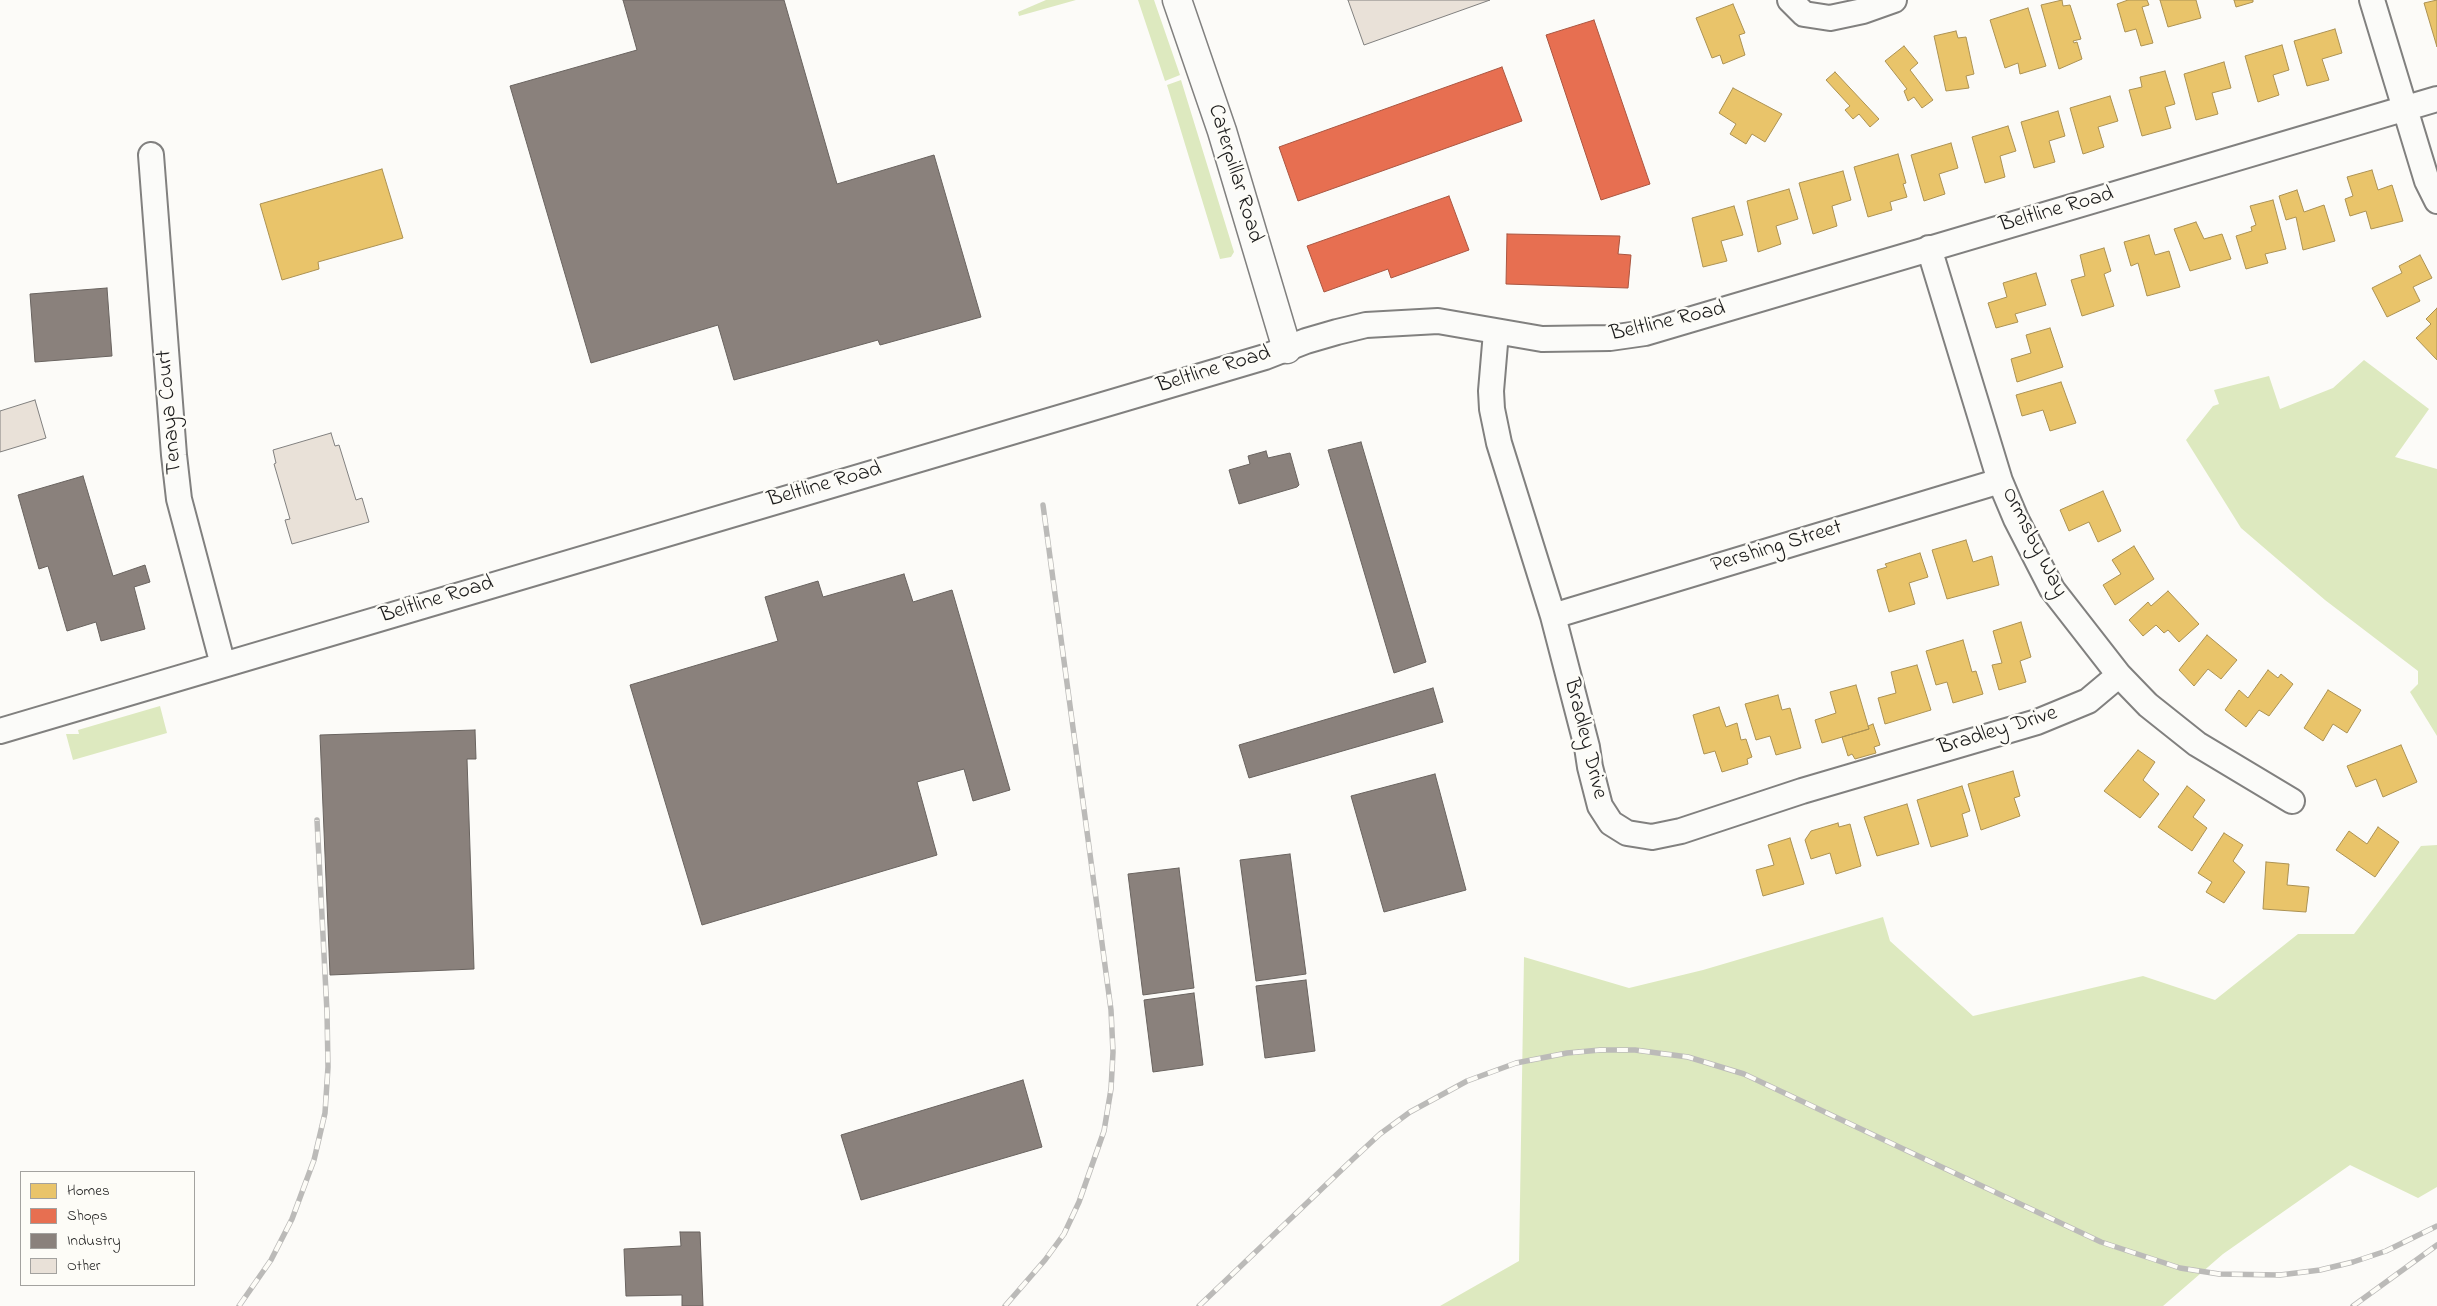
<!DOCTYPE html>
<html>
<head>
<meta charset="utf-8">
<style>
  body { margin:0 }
  #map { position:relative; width:2437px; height:1306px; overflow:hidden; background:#fcfbf8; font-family:"Indie Flower",sans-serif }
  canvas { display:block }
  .legend { position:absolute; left:20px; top:1171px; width:175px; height:115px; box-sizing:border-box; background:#fdfcf7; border:1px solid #a3a29f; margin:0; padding:6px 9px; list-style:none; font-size:15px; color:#1c1c1c }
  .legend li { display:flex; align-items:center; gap:10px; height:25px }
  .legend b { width:25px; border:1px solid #a3a29f }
</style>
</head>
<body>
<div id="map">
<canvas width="2437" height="1306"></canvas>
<ul class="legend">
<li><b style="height:14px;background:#e9c46a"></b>Homes</li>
<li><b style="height:14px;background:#e76f51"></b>Shops</li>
<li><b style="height:14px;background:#8a817c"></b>Industry</li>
<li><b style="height:14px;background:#e9e1d8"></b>Other</li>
</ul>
</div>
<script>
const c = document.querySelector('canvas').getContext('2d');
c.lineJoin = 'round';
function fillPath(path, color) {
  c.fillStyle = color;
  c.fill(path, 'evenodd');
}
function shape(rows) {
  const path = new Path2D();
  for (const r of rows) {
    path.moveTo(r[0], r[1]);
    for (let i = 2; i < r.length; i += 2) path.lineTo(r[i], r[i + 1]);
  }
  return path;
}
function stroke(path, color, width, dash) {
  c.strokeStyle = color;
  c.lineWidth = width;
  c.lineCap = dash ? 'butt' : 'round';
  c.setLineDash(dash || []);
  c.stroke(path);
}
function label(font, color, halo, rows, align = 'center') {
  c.font = font + ' "Indie Flower",sans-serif';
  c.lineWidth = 5;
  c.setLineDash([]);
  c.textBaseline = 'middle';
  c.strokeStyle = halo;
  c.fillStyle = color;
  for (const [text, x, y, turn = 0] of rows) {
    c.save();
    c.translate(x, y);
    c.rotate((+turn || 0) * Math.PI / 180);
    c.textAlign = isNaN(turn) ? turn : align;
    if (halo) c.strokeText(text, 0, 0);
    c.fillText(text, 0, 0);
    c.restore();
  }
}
fillPath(shape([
  [1046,0,1076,0,1019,16,1018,12],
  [1138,0,1154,0,1180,75,1165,81],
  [1181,80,1234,252,1231,257,1220,259,1167,85],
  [2364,360,2429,409,2395,457,2437,469,2437,736,2410,692,2418,684,2418,671,2325,600,2241,528,2186,440,2213,406,2219,404,2214,390,2269,376,2280,409,2333,388],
  [160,706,167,733,73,760,66,734,79,734,78,730],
  [2437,845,2437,1187,2418,1198,2350,1165,2223,1254,2163,1306,1440,1306,1519,1261,1524,957,1629,988,1703,970,1883,917,1890,941,1973,1016,2143,976,2215,1000,2298,934,2354,934,2421,846]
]), '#dde9bf');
const homes = shape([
  [2062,0,2063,6,2070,5,2081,39,2073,41,2074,43,2077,42,2082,59,2059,69,2041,5,2062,0],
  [2128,0,2147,0,2149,5,2142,7,2153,43,2141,46,2136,29,2125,32,2117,4,2128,0],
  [2160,0,2196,0,2201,18,2168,27,2160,0],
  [2234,0,2253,0,2253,2,2236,7,2234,0],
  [2437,0,2437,47,2424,3,2437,0],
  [1733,4,1745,33,1739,35,1745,55,1723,64,1720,55,1712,58,1696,18,1733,4],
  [2028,8,2046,66,2020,74,2018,63,2005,68,1990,20,2028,8],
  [2335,29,2342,53,2322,59,2329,80,2307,86,2294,41,2335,29],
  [1956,31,1958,38,1966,37,1974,74,1966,76,1969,88,1946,91,1934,36,1956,31],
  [2282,45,2289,70,2273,75,2279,95,2258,102,2245,56,2282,45],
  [1904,46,1918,63,1910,70,1933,100,1922,108,1914,97,1908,101,1904,91,1907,89,1885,61,1904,46],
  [2224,62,2231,88,2212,93,2218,114,2196,120,2184,74,2224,62],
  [2165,71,2175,104,2165,107,2171,128,2142,136,2129,90,2142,87,2140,77,2165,71],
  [1835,72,1879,119,1870,127,1859,114,1853,119,1845,110,1850,106,1826,80,1835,72],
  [1733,88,1782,114,1765,142,1752,134,1746,144,1730,134,1736,124,1719,113,1733,88],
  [2110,96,2118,121,2098,127,2104,147,2083,154,2070,108,2110,96],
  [2058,111,2065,136,2049,141,2055,162,2034,168,2021,122,2058,111],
  [2008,126,2016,151,2000,156,2005,177,1985,183,1972,137,2008,126],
  [1951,143,1958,168,1939,174,1945,194,1924,201,1911,155,1951,143],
  [1898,154,1906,183,1903,184,1907,197,1890,202,1892,210,1868,217,1854,167,1898,154],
  [382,169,403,238,318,262,319,269,282,280,260,204,382,169],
  [2372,170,2378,190,2392,185,2403,221,2371,229,2366,211,2350,216,2345,199,2353,196,2347,177,2372,170],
  [1843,171,1851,200,1832,206,1837,226,1813,234,1799,183,1843,171],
  [1789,189,1798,219,1776,226,1781,244,1758,252,1747,201,1789,189],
  [2297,190,2304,212,2324,205,2335,241,2303,250,2296,217,2286,220,2279,196,2297,190],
  [2273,200,2286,249,2265,254,2268,263,2246,269,2236,236,2252,231,2251,227,2256,225,2250,206,2273,200],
  [1734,206,1743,235,1721,241,1727,261,1703,267,1692,218,1734,206],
  [2196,222,2204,239,2222,234,2231,259,2190,271,2174,229,2196,222],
  [2149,235,2155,255,2169,251,2180,287,2147,296,2138,263,2131,266,2124,242,2149,235],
  [2104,248,2111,271,2104,274,2114,306,2082,316,2071,280,2085,276,2080,255,2104,248],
  [2420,255,2432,278,2413,287,2420,301,2387,317,2372,288,2402,273,2399,266,2420,255],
  [2036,273,2046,305,2015,314,2018,322,1996,328,1988,303,2007,297,2003,283,2036,273],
  [2437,308,2437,360,2416,338,2431,324,2426,319,2437,308],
  [2050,328,2063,367,2017,382,2011,359,2031,353,2026,335,2050,328],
  [2061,382,2076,423,2050,431,2043,410,2022,416,2016,395,2061,382],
  [2103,491,2121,531,2098,542,2089,522,2069,531,2060,510,2103,491],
  [1966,540,1973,562,1992,556,1999,585,1947,599,1932,550,1966,540],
  [2134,546,2154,579,2115,605,2103,585,2121,574,2112,560,2134,546],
  [1920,553,1928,577,1909,583,1915,604,1889,612,1877,570,1887,567,1885,564,1920,553],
  [2168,591,2199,624,2179,642,2168,630,2164,633,2156,625,2143,636,2129,620,2148,602,2151,606,2168,591],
  [2021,622,2031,657,2020,661,2026,682,1999,690,1992,665,2002,663,1993,631,2021,622],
  [2207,635,2237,660,2221,679,2208,669,2194,686,2179,670,2207,635],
  [1963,640,1972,672,1976,671,1983,694,1953,703,1947,682,1936,685,1926,651,1963,640],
  [1917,665,1931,710,1885,724,1878,698,1896,693,1891,672,1917,665],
  [2268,670,2278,678,2281,674,2293,684,2269,716,2259,710,2246,727,2225,710,2239,690,2248,698,2268,670],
  [1856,685,1869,729,1822,743,1815,720,1836,713,1830,692,1856,685],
  [2328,690,2361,710,2347,733,2333,724,2323,741,2304,728,2328,690],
  [1778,695,1782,710,1790,708,1801,748,1776,755,1770,736,1756,740,1745,704,1778,695],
  [1719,707,1726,727,1737,723,1741,740,1746,739,1752,757,1747,759,1748,764,1722,772,1715,751,1704,754,1693,715,1719,707],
  [1873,724,1880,745,1874,747,1876,753,1855,759,1852,754,1848,756,1842,737,1869,729,1868,726,1873,724],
  [2401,745,2417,782,2383,797,2376,779,2356,787,2347,766,2401,745],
  [2138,750,2155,762,2143,780,2159,794,2140,818,2104,791,2138,750],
  [2013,771,2020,796,2014,798,2020,816,1981,830,1968,784,2013,771],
  [1962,786,1970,811,1962,814,1968,836,1931,847,1917,800,1962,786],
  [2187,786,2205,800,2193,817,2207,828,2192,851,2158,827,2187,786],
  [1907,804,1919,844,1877,856,1864,817,1907,804],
  [1838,823,1839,827,1850,824,1861,866,1836,874,1830,853,1811,859,1805,840,1811,831,1838,823],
  [2378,827,2399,842,2375,877,2336,850,2349,831,2367,844,2378,827],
  [2224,833,2243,845,2233,861,2245,872,2224,903,2206,892,2212,882,2198,873,2224,833],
  [1790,838,1804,884,1763,896,1756,870,1774,865,1768,845,1790,838],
  [2266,862,2289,864,2287,885,2309,887,2306,912,2263,909,2266,862]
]);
fillPath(homes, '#e9c46a');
stroke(homes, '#ac9253', 1);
const shops = shape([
  [1594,20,1650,184,1601,200,1546,35,1594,20],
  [1502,67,1522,121,1298,201,1279,147,1502,67],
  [1449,196,1469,250,1391,278,1388,269,1324,292,1307,246,1449,196],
  [1507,234,1620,236,1618,254,1631,255,1628,288,1506,284,1507,234]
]);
fillPath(shops, '#e76f51');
stroke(shops, '#aa5641', 1);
const industry = shape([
  [623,0,784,0,837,184,934,155,981,317,880,345,878,340,734,380,718,325,591,363,510,86,637,50,623,0],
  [107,288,112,356,35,362,30,294,107,288],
  [1361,442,1426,662,1394,673,1328,450,1361,442],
  [1266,451,1268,458,1290,453,1299,485,1297,487,1239,504,1229,470,1250,464,1248,456,1266,451],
  [83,476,113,576,145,565,150,582,134,587,145,629,101,641,96,622,67,631,48,566,39,569,18,495,83,476],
  [904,574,913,602,952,590,1010,790,973,801,964,769,917,782,937,855,702,925,630,685,778,641,765,597,818,581,823,597,904,574],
  [1433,688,1443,722,1249,778,1239,745,1433,688],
  [475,730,476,759,467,759,474,969,330,975,320,735,475,730],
  [1435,774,1466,890,1384,912,1351,796,1435,774],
  [1290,854,1306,974,1256,981,1240,860,1290,854],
  [1179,868,1194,988,1143,995,1128,874,1179,868],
  [1306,980,1315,1051,1265,1058,1256,986,1306,980],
  [1194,993,1203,1065,1153,1072,1144,1000,1194,993],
  [1023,1080,1042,1147,861,1200,841,1135,1023,1080],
  [680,1232,700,1232,703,1306,682,1306,682,1295,626,1296,624,1249,681,1246,680,1232]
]);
fillPath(industry, '#8a817c');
stroke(industry, '#69635f', 1);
const building = shape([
  [1348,0,1490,0,1364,45,1348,0],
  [35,400,46,438,0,452,0,411,35,400],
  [331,433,335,446,339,445,356,500,362,498,369,522,292,544,285,520,290,519,274,464,276,463,273,450,331,433]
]);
fillPath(building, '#e9e1d8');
stroke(building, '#81807f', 1);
const street = shape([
  [1790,0,1804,14,1830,18,1863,11,1894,0],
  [2372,0,2427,181,2437,201],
  [151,155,174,455,179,499,223,665],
  [1929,248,2000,481,2016,519,2052,589,2119,675,2148,705,2197,744,2292,801],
  [1496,332,1491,391,1492,409,1499,443,1553,616,1587,747,1590,767,1600,806,1611,823,1627,833,1652,837,1681,831,1802,791,2037,722,2088,701,2119,675],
  [1553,616,2000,481],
  [0,731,1265,357,1306,341,1337,332,1366,325,1438,321,1542,339,1610,338,1645,333,2437,99]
]);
const secondary = shape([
  [1177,0,1222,131,1287,349]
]);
stroke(street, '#81807f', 28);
stroke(secondary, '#81807f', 31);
stroke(street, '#fbfbf9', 24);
stroke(secondary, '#fbfbf9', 28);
const rail = shape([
  [239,1306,271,1260,292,1219,314,1160,325,1113,328,1067,327,1012,317,820],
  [1005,1306,1045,1260,1064,1234,1079,1202,1104,1131,1111,1089,1113,1052,1111,1010,1043,505],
  [1199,1306,1353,1159,1380,1134,1410,1112,1467,1081,1516,1063,1567,1053,1600,1050,1635,1050,1688,1057,1744,1074,2101,1242,2180,1268,2219,1274,2280,1275,2320,1270,2353,1262,2386,1251,2437,1226],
  [2353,1306,2437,1245]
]);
stroke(rail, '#bbbab8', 5.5);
stroke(rail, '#fdfcf7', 4, [11]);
label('22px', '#1c1c1c', '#fdfcf7', [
  ["Caterpillar Road",1234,174,73],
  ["Beltline Road",2057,211,-16],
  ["Beltline Road",1668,323,-13],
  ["Beltline Road",1214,371,-17],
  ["Tenaya Court",171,412,-95],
  ["Beltline Road",825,486,-16],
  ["Ormsby Way",2033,543,63],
  ["Pershing Street",1777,548,-17],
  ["Beltline Road",437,601,-17],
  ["Bradley Drive",1998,732,-17],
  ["Bradley Drive",1584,739,76]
]);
</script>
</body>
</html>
